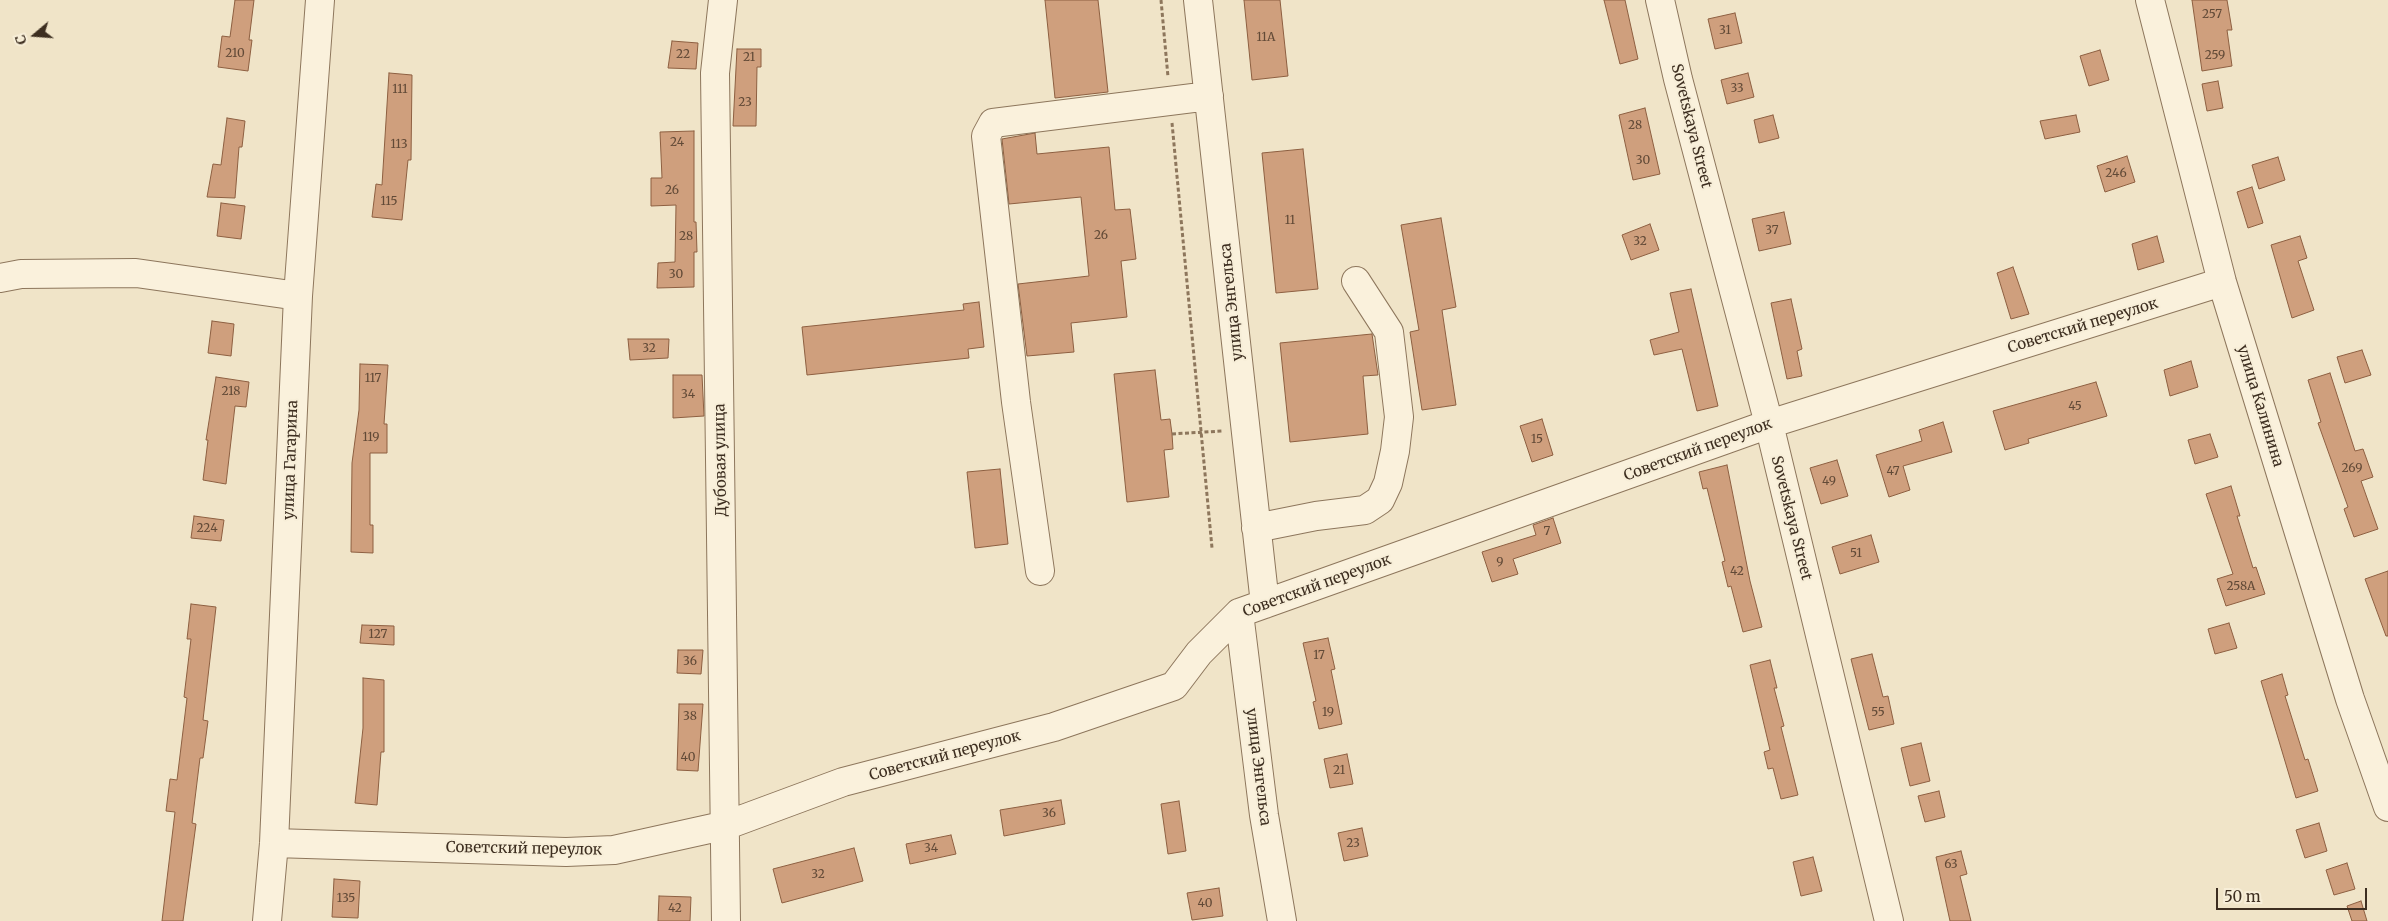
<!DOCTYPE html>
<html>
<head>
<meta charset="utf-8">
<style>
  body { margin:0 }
  #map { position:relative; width:2388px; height:921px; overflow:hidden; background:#f0e4c8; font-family:Merriweather,serif }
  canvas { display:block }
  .north { position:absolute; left:10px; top:10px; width:50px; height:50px; -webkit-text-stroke:4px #f7eed8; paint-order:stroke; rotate:252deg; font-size:14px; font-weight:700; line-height:20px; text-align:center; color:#3d2e20 }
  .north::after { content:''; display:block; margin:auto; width:18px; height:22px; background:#3d2e20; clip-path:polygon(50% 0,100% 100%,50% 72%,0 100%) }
  .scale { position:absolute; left:2216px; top:888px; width:151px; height:22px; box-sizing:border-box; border:2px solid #3d2e20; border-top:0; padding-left:6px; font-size:15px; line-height:18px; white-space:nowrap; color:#3d2e20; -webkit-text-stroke:4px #f7eed8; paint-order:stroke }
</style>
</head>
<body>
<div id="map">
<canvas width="2388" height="921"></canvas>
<div class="north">С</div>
<div class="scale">50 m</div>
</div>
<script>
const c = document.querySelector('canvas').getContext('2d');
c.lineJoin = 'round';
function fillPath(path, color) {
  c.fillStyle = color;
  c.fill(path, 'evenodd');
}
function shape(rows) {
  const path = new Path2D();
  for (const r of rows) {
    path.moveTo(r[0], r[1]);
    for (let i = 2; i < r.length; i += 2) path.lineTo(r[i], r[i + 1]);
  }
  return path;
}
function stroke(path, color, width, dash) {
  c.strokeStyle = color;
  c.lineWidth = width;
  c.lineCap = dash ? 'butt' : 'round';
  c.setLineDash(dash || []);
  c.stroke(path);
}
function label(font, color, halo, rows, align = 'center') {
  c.font = font + ' Merriweather,serif';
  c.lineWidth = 4;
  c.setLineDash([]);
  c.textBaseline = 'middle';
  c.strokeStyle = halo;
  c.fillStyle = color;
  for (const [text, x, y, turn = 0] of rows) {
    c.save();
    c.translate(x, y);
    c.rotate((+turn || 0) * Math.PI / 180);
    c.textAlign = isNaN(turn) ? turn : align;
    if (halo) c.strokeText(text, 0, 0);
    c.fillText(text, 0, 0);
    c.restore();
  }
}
const building = shape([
  [235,0,254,0,249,40,252,40,248,71,218,67,222,36,230,37,235,0],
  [1045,0,1098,0,1108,92,1055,98,1045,0],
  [1244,0,1280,0,1288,76,1252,80,1244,0],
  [1604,0,1625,0,1638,59,1620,64,1604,0],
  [2192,0,2227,0,2232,30,2227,30,2232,66,2202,71,2192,0],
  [1735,13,1742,43,1715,49,1708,19,1735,13],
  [672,41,698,43,696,69,668,68,672,41],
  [737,49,761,49,761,67,757,67,756,126,733,126,737,49],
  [2100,50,2109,80,2089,86,2080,56,2100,50],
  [389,73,412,75,411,160,408,160,402,220,372,217,376,184,382,185,389,73],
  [1748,73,1754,97,1727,104,1721,80,1748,73],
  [2218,81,2223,108,2207,111,2202,84,2218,81],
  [1645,108,1660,174,1633,180,1619,115,1645,108],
  [1773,115,1779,138,1759,143,1754,120,1773,115],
  [2076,115,2080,132,2045,139,2040,121,2076,115],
  [227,118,245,121,242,147,239,147,235,198,207,197,213,164,221,165,227,118],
  [694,131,694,222,696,222,697,252,694,252,694,287,657,288,658,263,675,262,676,205,651,206,651,178,662,178,660,132,694,131],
  [1035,133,1037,154,1109,147,1115,210,1130,209,1136,259,1121,261,1127,317,1071,323,1074,352,1027,356,1018,284,1089,276,1081,197,1009,204,1002,139,1035,133],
  [1303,149,1318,289,1276,293,1262,153,1303,149],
  [2127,156,2135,182,2105,192,2097,166,2127,156],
  [2278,157,2285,180,2259,189,2252,165,2278,157],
  [2252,187,2263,223,2248,228,2237,192,2252,187],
  [221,203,245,206,241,239,217,236,221,203],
  [1784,212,1791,244,1759,251,1752,219,1784,212],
  [1441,218,1456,307,1442,310,1456,405,1422,410,1410,332,1419,330,1401,225,1441,218],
  [1650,224,1659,250,1631,260,1622,235,1650,224],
  [2157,236,2164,262,2138,270,2132,244,2157,236],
  [2300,236,2307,258,2298,261,2314,310,2292,318,2271,245,2300,236],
  [2013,267,2029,314,2011,319,1997,273,2013,267],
  [1691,289,1718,406,1697,411,1682,349,1654,355,1650,340,1679,332,1670,293,1691,289],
  [1791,299,1802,349,1797,351,1802,376,1787,379,1771,303,1791,299],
  [979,302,984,347,968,349,969,358,807,375,802,327,964,310,963,304,979,302],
  [212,321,234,324,231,356,208,353,212,321],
  [1372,334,1378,375,1363,376,1368,434,1290,442,1280,343,1372,334],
  [628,339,669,339,668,358,630,360,628,339],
  [2362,350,2371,375,2345,383,2337,357,2362,350],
  [2191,361,2198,387,2170,396,2164,370,2191,361],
  [360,364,388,365,384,424,387,424,387,453,370,453,370,525,373,525,373,553,351,552,352,463,359,410,360,364],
  [1155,370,1161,420,1170,419,1172,434,1173,449,1164,450,1169,497,1127,502,1114,374,1155,370],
  [2330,373,2355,451,2363,449,2373,477,2361,481,2378,529,2354,537,2344,509,2348,507,2318,423,2321,422,2308,380,2330,373],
  [673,375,702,375,704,416,673,418,673,375],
  [216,377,249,382,246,407,235,406,226,484,203,480,208,440,206,440,216,377],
  [2096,382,2107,416,2028,439,2029,443,2005,450,1993,411,2096,382],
  [1542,419,1553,455,1532,462,1520,426,1542,419],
  [1943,422,1952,452,1903,466,1910,490,1889,497,1876,455,1922,441,1919,430,1943,422],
  [2210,434,2218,457,2195,464,2188,440,2210,434],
  [1837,460,1848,496,1821,504,1810,468,1837,460],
  [1727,465,1750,581,1762,627,1743,632,1731,586,1728,587,1722,562,1725,561,1707,488,1703,489,1699,472,1727,465],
  [1000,469,1008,544,975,548,967,472,1000,469],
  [2231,486,2240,516,2237,516,2253,568,2256,567,2265,594,2226,606,2217,579,2233,574,2206,494,2231,486],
  [194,516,224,520,221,541,191,538,194,516],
  [1553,518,1561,543,1513,559,1518,574,1492,582,1482,552,1536,535,1533,525,1553,518],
  [1871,535,1879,562,1840,574,1832,547,1871,535],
  [2388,571,2388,636,2386,636,2365,579,2388,571],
  [191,604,216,607,203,720,208,721,203,758,200,758,192,823,196,824,183,921,162,921,175,812,166,811,170,779,177,780,187,698,184,697,191,639,187,639,191,604],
  [2229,623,2237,648,2215,654,2208,629,2229,623],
  [362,625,394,626,394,645,360,643,362,625],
  [1328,638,1335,669,1331,670,1342,724,1319,729,1313,702,1316,701,1303,643,1328,638],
  [678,650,703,650,701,674,677,673,678,650],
  [1872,654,1883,697,1888,696,1894,724,1869,730,1851,659,1872,654],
  [1770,660,1777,688,1774,688,1784,726,1781,727,1798,795,1781,799,1773,768,1768,769,1764,752,1770,750,1750,665,1770,660],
  [2282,674,2288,695,2285,696,2305,760,2308,759,2318,791,2296,798,2261,681,2282,674],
  [363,678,384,680,384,752,381,752,377,805,355,803,363,728,363,678],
  [679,704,703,704,698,771,677,770,679,704],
  [1921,743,1930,781,1910,786,1901,748,1921,743],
  [1347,754,1353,784,1330,788,1324,759,1347,754],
  [1939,791,1945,817,1925,822,1918,796,1939,791],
  [1061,800,1065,824,1004,836,1000,810,1061,800],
  [1179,801,1186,851,1168,854,1161,804,1179,801],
  [2319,823,2327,851,2305,858,2296,830,2319,823],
  [1362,828,1368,856,1344,861,1338,833,1362,828],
  [951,835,956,854,910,864,906,844,951,835],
  [854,848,863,881,782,903,773,869,854,848],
  [1961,851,1967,874,1960,876,1971,921,1950,921,1936,857,1961,851],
  [1813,857,1822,891,1801,896,1793,862,1813,857],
  [2347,863,2355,889,2334,895,2326,870,2347,863],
  [334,879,360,881,358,918,332,917,334,879],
  [1219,888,1223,916,1192,920,1187,893,1219,888],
  [659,896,691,897,690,921,658,921,659,896],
  [2361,901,2367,921,2352,921,2347,906,2361,901]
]);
fillPath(building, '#cf9f7d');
stroke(building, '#8d5f41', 1);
const minor = shape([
  [723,0,715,73,726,921],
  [1198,0,1265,604],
  [1660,0,1678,79,1769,424,1889,921],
  [2150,0,2222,282,2350,699,2388,807],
  [0,278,21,274,136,273,298,296],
  [1256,528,1316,516,1365,510,1380,500,1388,483,1395,451,1399,417,1389,332,1356,281],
  [1040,571,1016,402,986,136,993,123,1209,96],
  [1239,613,1264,815,1282,921],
  [274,843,566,852,614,850,727,825,843,782,1054,727,1174,686,1199,653,1239,613,1769,424,2222,282],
  [267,921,274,843,298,296,320,0]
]);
stroke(minor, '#8d765c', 30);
stroke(shape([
  [1161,0,1168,77],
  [1172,123,1212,548],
  [1172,434,1222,431]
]), '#8d765c', 3, [4, 2.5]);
stroke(minor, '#faf1dc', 28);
label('12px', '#624a37', null, [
  ["257",2212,15],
  ["31",1725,31],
  ["11А",1266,38],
  ["210",235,54],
  ["22",683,55],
  ["259",2215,56],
  ["21",749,58],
  ["33",1737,89],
  ["111",400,90],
  ["23",745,103],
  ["28",1635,126],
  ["24",677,143],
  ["113",399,145],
  ["30",1643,161],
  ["246",2116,174],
  ["26",672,191],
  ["115",389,202],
  ["11",1290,221],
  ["37",1772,231],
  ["26",1101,236],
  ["28",686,237],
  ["32",1640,242],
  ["30",676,275],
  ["32",649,349],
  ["117",373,379],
  ["218",231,392],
  ["34",688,395],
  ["45",2075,407],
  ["119",371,438],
  ["15",1537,440],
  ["269",2352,469],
  ["47",1893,472],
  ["49",1829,482],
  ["224",207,529],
  ["7",1547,532],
  ["51",1856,554],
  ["9",1500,563],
  ["42",1737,572],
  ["258А",2241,587],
  ["127",378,635],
  ["17",1319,656],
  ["36",690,662],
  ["19",1328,713],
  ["55",1878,713],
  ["38",690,717],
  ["40",688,758],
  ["21",1339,771],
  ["36",1049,814],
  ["23",1353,844],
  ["34",931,849],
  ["63",1951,865],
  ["32",818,875],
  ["135",346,899],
  ["40",1205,904],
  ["42",675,909]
]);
label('15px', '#3d2e20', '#f7eed8', [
  ["Sovetskaya Street",1691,126,76],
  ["улица Энгельса",1232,302,-96],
  ["Советский переулок",2083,326,-17],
  ["улица Калинина",2260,406,73],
  ["Советский переулок",1698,450,-20],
  ["улица Гагарина",291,460,-88],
  ["Дубовая улица",721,460,-91],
  ["Sovetskaya Street",1791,518,76],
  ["Советский переулок",1317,586,-20],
  ["Советский переулок",945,756,-15],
  ["улица Энгельса",1258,767,83],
  ["Советский переулок",524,849,1]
]);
</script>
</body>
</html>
